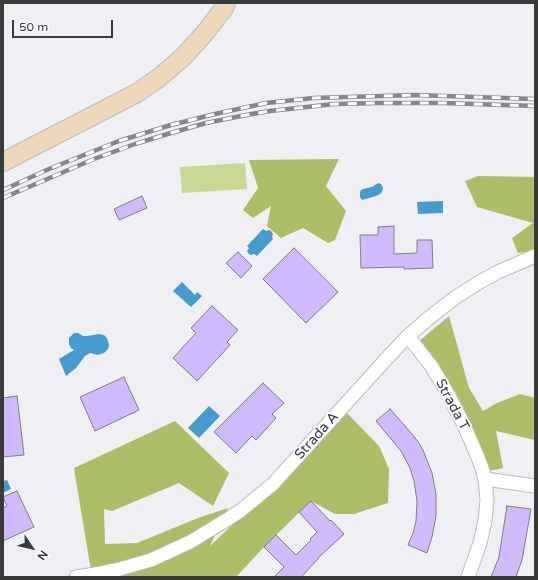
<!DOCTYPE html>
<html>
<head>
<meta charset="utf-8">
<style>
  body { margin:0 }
  #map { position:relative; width:538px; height:580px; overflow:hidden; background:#efeef2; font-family:"Varela Round",sans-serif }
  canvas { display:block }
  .frame { position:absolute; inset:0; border:4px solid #3a3a3b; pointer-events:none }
  .north { position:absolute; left:12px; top:528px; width:40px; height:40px; -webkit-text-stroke:3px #fcfbff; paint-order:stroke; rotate:125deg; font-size:11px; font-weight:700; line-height:16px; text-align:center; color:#3a3a3b }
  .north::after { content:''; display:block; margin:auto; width:14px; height:18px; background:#3a3a3b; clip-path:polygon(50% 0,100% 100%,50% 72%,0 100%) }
  .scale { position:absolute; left:12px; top:20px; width:101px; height:18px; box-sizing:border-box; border:2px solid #3a3a3b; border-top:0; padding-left:5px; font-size:12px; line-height:14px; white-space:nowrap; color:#3a3a3b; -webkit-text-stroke:3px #fcfbff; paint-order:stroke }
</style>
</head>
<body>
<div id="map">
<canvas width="538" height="580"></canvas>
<div class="frame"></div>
<div class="north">N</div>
<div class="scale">50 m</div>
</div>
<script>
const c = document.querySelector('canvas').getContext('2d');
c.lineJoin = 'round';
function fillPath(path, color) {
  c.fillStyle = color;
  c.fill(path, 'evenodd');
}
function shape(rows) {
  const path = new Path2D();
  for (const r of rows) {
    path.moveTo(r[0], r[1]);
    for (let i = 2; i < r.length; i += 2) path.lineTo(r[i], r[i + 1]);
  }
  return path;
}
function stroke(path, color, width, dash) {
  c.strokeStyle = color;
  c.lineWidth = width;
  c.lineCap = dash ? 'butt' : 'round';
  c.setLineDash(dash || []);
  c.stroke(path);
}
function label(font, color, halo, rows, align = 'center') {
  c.font = font + ' "Varela Round",sans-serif';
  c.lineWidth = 4;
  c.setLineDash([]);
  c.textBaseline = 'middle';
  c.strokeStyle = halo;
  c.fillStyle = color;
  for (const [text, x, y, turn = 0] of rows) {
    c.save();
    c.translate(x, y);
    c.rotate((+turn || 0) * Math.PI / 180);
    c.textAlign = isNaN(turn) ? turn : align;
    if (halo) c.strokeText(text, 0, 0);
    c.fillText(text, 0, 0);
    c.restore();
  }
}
fillPath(shape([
  [245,163,247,189,182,193,180,167]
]), '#c7d794');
fillPath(shape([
  [339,159,326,186,346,211,335,240,328,243,303,228,281,238,267,226,271,206,253,218,243,210,258,188,249,160],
  [478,176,535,177,535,251,518,253,512,238,533,223,477,207,465,181],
  [449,316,469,388,483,411,497,403,520,394,535,398,535,440,496,431,503,468,489,471,417,343],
  [344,410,379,446,389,469,388,503,354,514,335,514,311,501,264,547,236,577,92,577,74,468,175,421,229,473,213,506,179,483,112,511,104,509,105,544,137,543,198,518,228,508,210,546,314,447]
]), '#abbd66');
fillPath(shape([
  [378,183,381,184,383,188,382,192,380,194,376,196,362,200,360,197,360,192,361,190,363,189,372,187],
  [443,201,443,213,418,214,417,202],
  [263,229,266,231,269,230,271,231,273,234,272,237,273,239,257,256,254,254,251,255,249,254,247,251,249,248,247,246],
  [182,282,195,295,197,292,202,296,191,307,173,291],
  [74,333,78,333,83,336,87,336,99,334,104,335,107,338,109,345,108,349,104,353,98,355,90,353,85,356,76,368,66,376,59,359,74,350,71,348,69,344,69,338],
  [209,406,220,416,199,438,188,428],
  [7,480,11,489,3,493,3,481]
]), '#469bd1');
const building = shape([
  [142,196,147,208,119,220,114,209,142,196],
  [394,226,394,254,417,253,417,240,432,240,433,268,404,269,404,267,361,268,360,235,378,235,378,227,394,226],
  [294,248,338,292,306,323,263,279,294,248],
  [238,252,252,266,241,278,226,263,238,252],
  [212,306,238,330,227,342,230,345,197,381,173,358,196,333,191,328,212,306],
  [124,377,139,410,95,431,80,397,124,377],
  [263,383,284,403,272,414,276,418,256,440,252,436,236,453,214,432,263,383],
  [17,396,24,455,3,457,3,398,17,396],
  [390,409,412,434,419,443,423,450,432,473,436,494,436,516,432,537,427,553,408,545,413,533,416,521,417,501,414,481,410,468,401,451,376,421,390,409],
  [17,491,34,527,3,541,3,508,7,506,3,497,17,491],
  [311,501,330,521,331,520,344,534,318,558,319,558,301,577,274,577,284,567,264,547,276,535,296,555,311,540,310,539,317,532,299,512,311,501],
  [507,506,531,509,522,560,516,577,491,577,499,557,507,506]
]);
fillPath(building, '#d1bafb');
stroke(building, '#7f7e81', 1);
const street = shape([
  [408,336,432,367,448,394,463,423,477,455,482,468,485,479,487,500,485,521,480,543,468,577],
  [485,479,535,486],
  [76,577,95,574,116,570,151,560,190,542,228,519,240,511,273,484,389,356,408,336,430,317,456,297,478,283,498,272,535,256]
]);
const secondary = shape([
  [3,162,137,93,160,77,183,57,204,34,224,8,226,3]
]);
stroke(street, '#bbbabd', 15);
stroke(secondary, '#bbbabd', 20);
stroke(street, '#fff', 13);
stroke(secondary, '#efd8b9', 18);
const rail = shape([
  [3,190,49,169,119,141,171,125,215,114,266,103,314,98,415,95,535,99],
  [3,198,94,159,135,144,171,133,206,123,246,115,270,111,334,104,377,103,443,103,535,106]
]);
stroke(rail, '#878689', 4.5);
stroke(rail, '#fcfbff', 3, [9]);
label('14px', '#3a3a3b', '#fcfbff', [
  ["Strada T",452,405,62],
  ["Strada A",317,436,-48]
]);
</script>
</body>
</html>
